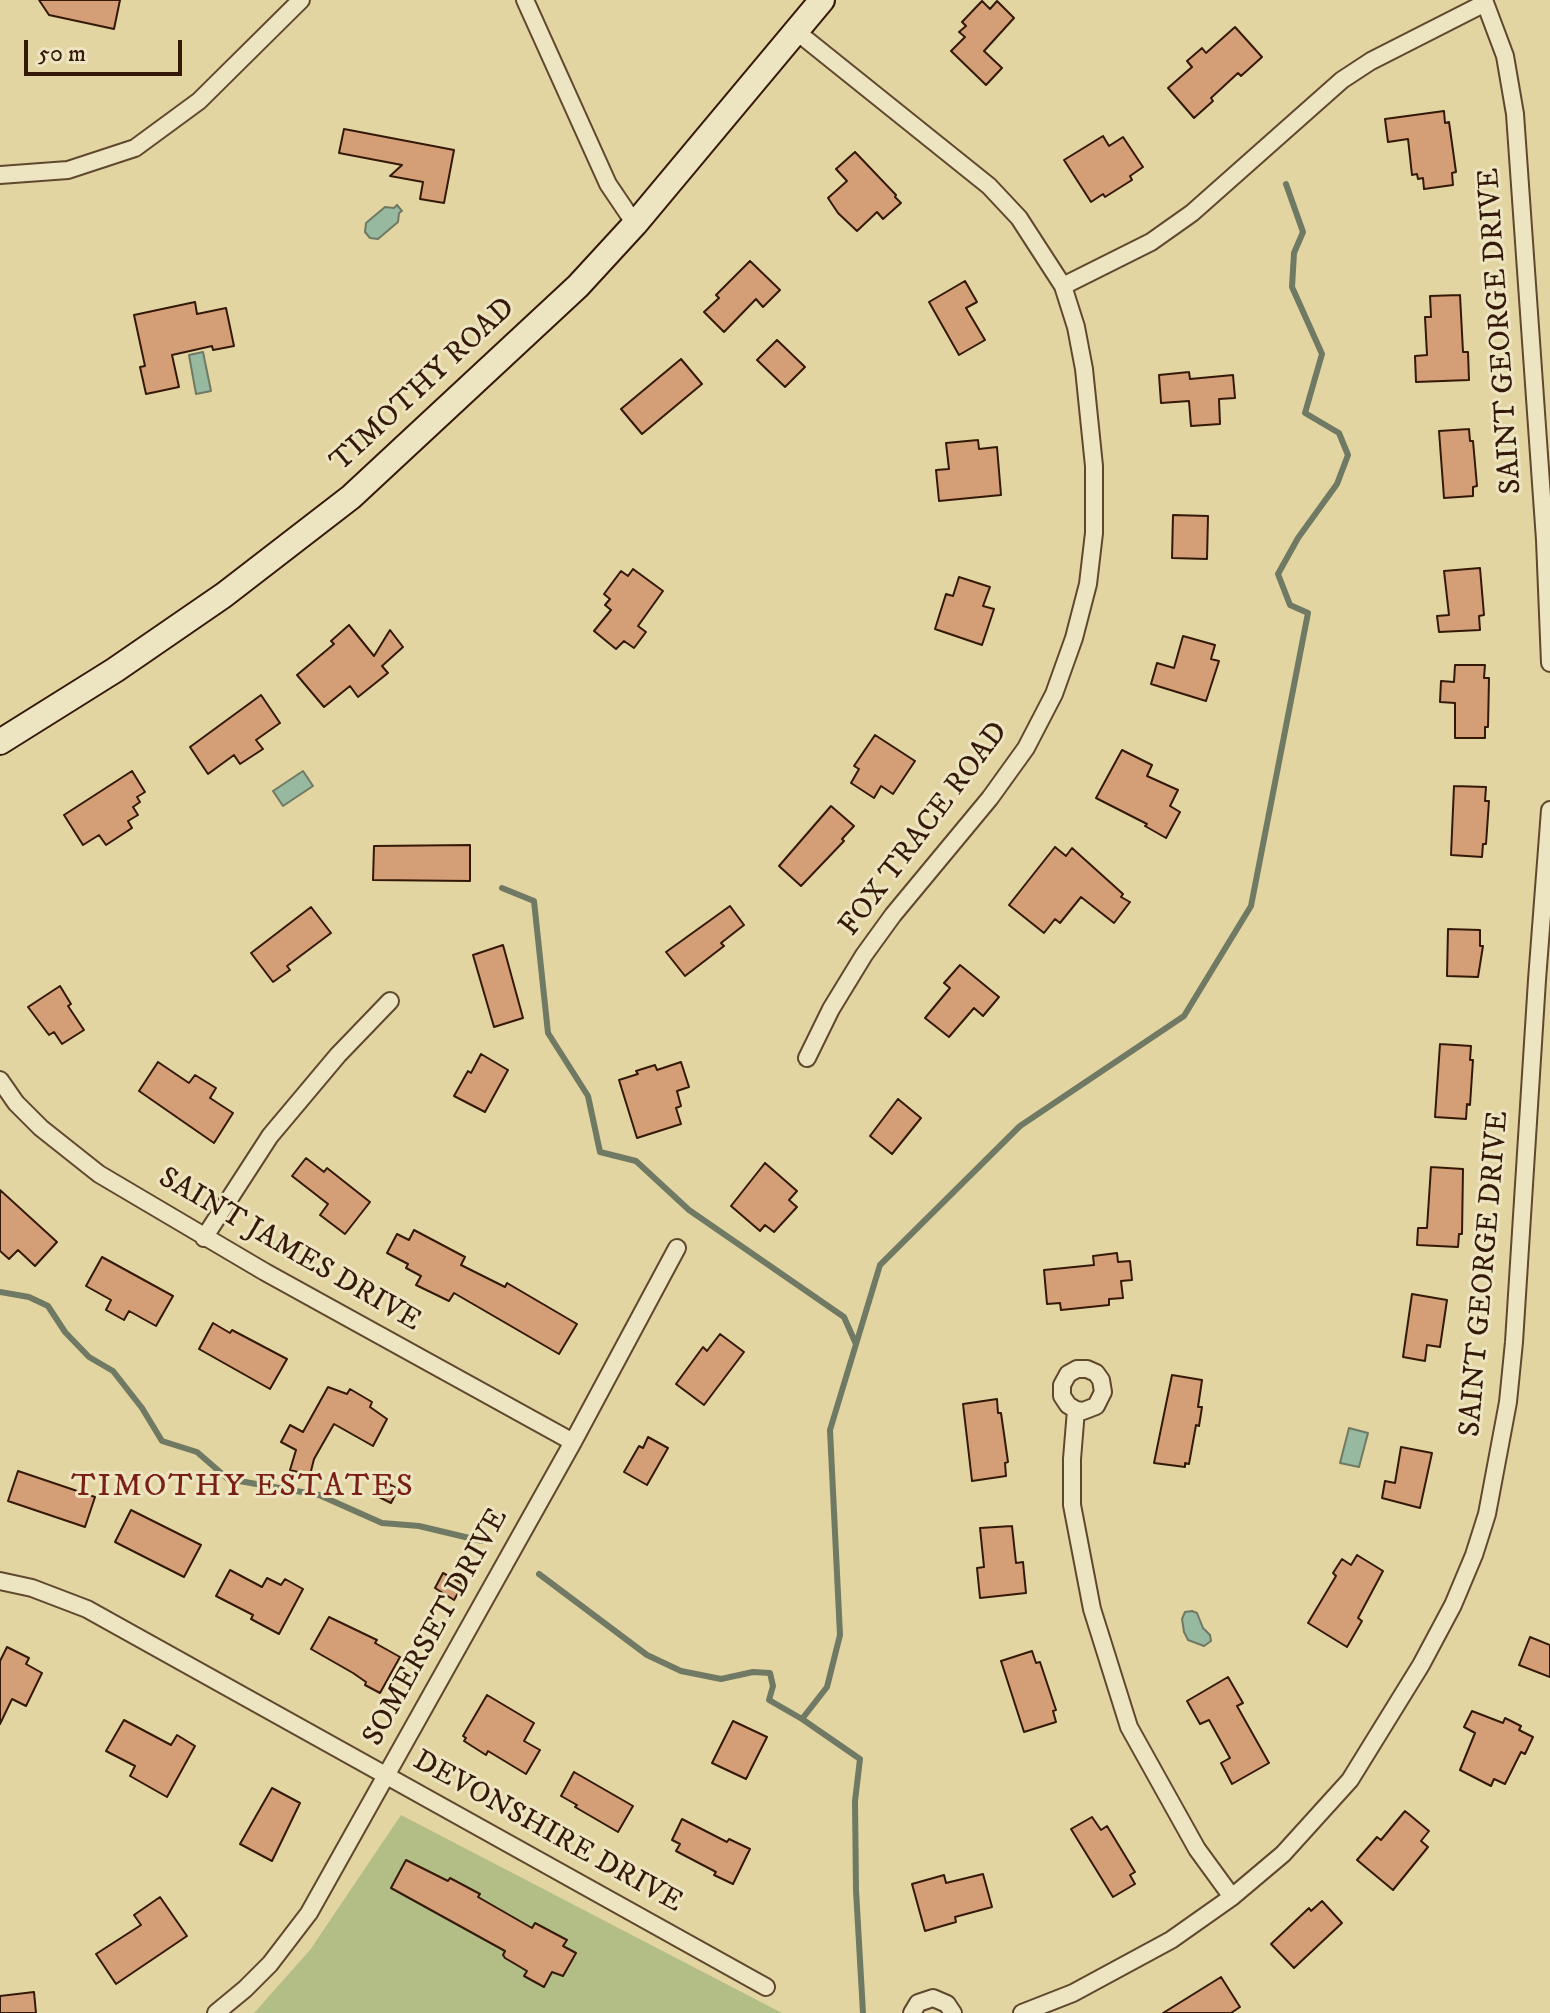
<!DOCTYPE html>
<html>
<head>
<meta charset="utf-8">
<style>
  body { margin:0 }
  #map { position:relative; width:1550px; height:2013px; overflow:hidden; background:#e3d5a1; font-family:"IM FELL DW Pica",serif }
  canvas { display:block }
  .scale { position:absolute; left:24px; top:40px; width:158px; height:36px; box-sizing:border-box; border:4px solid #341908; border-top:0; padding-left:10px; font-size:24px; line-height:28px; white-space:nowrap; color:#341908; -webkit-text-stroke:6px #ede4c2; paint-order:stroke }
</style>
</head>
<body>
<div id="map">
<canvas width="1550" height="2013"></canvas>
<div class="scale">50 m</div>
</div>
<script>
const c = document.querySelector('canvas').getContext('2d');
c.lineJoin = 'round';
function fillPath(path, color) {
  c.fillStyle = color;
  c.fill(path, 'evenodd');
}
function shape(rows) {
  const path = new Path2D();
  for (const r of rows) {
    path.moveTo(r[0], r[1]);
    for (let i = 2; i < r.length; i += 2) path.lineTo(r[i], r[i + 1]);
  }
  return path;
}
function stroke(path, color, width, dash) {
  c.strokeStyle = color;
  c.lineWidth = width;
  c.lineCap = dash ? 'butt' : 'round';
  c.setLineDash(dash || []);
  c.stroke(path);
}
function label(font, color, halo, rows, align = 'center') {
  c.font = font + ' "IM FELL DW Pica",serif';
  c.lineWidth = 6;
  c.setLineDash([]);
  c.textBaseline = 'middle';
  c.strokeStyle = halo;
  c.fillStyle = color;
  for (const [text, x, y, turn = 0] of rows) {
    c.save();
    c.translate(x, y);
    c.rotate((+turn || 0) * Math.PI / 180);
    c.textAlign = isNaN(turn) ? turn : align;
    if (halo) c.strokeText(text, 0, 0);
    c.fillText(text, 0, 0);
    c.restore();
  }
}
fillPath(shape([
  [401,1815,782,2013,254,2013,310,1950]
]), '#b2be86');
const water = shape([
  [397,205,402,211,399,213,398,222,378,239,370,238,365,232,366,223,385,207,394,208,397,205],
  [203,352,211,391,196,394,189,355,203,352],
  [303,771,313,786,283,806,273,791,303,771],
  [1349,1428,1368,1433,1359,1467,1340,1463,1349,1428],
  [1192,1611,1197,1613,1203,1628,1210,1635,1211,1641,1204,1646,1188,1640,1184,1632,1182,1619,1185,1612,1192,1611]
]);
fillPath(water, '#96b9a0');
stroke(water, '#6f7963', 2);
stroke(shape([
  [502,888,534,901,548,1033,588,1096,600,1152,636,1161,689,1210,844,1317,856,1344],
  [0,1292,29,1297,48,1306,65,1332,89,1357,113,1371,142,1408,162,1441,197,1452,228,1479,319,1495,382,1523,419,1526,482,1541],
  [539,1574,647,1655,681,1671,721,1679,753,1672,770,1673,773,1686,769,1700,802,1719],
  [863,2013,856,1890,855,1801,860,1759,802,1719,827,1687,840,1635,830,1430,880,1265,1020,1126,1184,1016,1251,906,1308,613,1290,605,1278,574,1298,538,1337,484,1348,455,1339,433,1305,413,1322,354,1292,287,1294,253,1303,232,1286,184]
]), '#6f7963', 6);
const building = shape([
  [39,0,120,0,114,29,49,15,39,0],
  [982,1,990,9,997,1,1014,18,984,51,1002,68,986,85,951,51,965,37,959,32,966,26,962,22,982,1],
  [1235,27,1262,57,1241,76,1238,73,1211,98,1213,101,1194,118,1168,88,1192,67,1187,61,1202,48,1206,53,1235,27],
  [1444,111,1445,123,1449,122,1456,172,1452,173,1453,185,1424,189,1423,178,1418,179,1417,174,1412,175,1408,139,1388,142,1385,119,1444,111],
  [344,129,454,150,444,203,420,199,423,182,390,176,402,165,339,153,344,129],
  [1103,136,1109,146,1123,137,1143,167,1130,176,1132,180,1105,197,1103,194,1091,202,1064,160,1103,136],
  [855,152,896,195,895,197,901,203,883,219,877,212,857,231,838,213,828,198,847,181,836,169,855,152],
  [750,261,780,290,763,307,756,299,724,332,704,312,719,298,716,295,750,261],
  [965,281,977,302,966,308,985,340,959,355,929,302,965,281],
  [1460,295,1463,352,1468,352,1469,380,1416,382,1415,356,1427,355,1425,317,1431,317,1430,296,1460,295],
  [195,302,197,314,226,308,234,346,213,350,212,346,172,355,179,387,146,394,140,367,145,366,134,315,195,302],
  [777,340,805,367,785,387,757,360,777,340],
  [681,359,702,384,642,434,621,409,681,359],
  [1189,372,1190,379,1233,375,1235,398,1219,399,1220,424,1191,426,1189,401,1161,403,1159,375,1189,372],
  [1469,429,1470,441,1473,441,1477,486,1473,487,1473,496,1444,498,1439,431,1469,429],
  [978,440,979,449,997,447,1001,495,939,501,936,470,949,469,946,443,978,440],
  [1173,515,1208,516,1207,559,1172,558,1173,515],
  [1480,568,1484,615,1479,616,1480,630,1439,632,1437,616,1449,615,1444,571,1480,568],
  [633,569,663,591,638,626,646,632,634,648,624,641,616,649,594,631,611,610,605,605,610,599,604,594,621,571,628,576,633,569],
  [959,577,990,587,983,606,994,609,982,645,935,629,946,594,953,596,959,577],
  [349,625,374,656,390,630,403,647,382,666,388,673,358,697,350,686,324,707,297,675,334,644,331,641,349,625],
  [1183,636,1215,645,1211,659,1219,661,1206,701,1151,684,1157,663,1174,668,1183,636],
  [1455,665,1485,665,1484,678,1489,678,1488,727,1485,727,1485,738,1455,738,1455,703,1440,702,1441,681,1454,682,1455,665],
  [261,695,280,723,256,740,263,749,240,764,234,755,208,774,190,747,261,695],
  [875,735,915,761,893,794,881,786,874,798,851,783,859,769,854,766,875,735],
  [1122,750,1152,765,1147,776,1178,790,1170,806,1180,812,1166,838,1145,826,1147,824,1096,798,1122,750],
  [132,771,145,792,137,797,140,802,133,807,138,815,128,821,132,828,106,845,99,835,83,845,64,815,132,771],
  [1454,786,1486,787,1485,801,1489,801,1486,844,1483,844,1482,857,1451,855,1454,786],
  [831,806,854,826,842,839,844,841,801,886,779,866,831,806],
  [470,845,470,881,373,880,374,846,470,845],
  [1055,847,1066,856,1072,848,1123,894,1121,897,1130,902,1114,923,1081,897,1060,923,1055,919,1044,933,1009,905,1055,847],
  [730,906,744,925,721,943,724,946,685,976,666,952,730,906],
  [311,907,331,933,287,966,290,970,273,982,251,953,311,907],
  [1448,929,1480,930,1480,946,1483,946,1478,977,1447,976,1448,929],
  [503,945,523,1018,494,1027,473,955,503,945],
  [960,965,999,997,983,1016,974,1008,949,1037,925,1018,950,988,944,983,960,965],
  [60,986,71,1004,68,1006,84,1030,62,1044,54,1032,49,1035,28,1007,60,986],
  [1440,1044,1471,1046,1470,1060,1473,1060,1470,1105,1467,1104,1466,1119,1435,1117,1440,1044],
  [481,1054,508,1070,485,1112,454,1096,468,1071,471,1073,481,1054],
  [158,1062,189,1083,195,1075,216,1088,210,1098,233,1113,214,1143,139,1091,158,1062],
  [681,1062,689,1087,677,1091,681,1106,676,1108,681,1124,637,1138,619,1080,638,1074,636,1071,655,1065,657,1070,681,1062],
  [898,1099,921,1118,892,1154,870,1136,898,1099],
  [306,1158,324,1172,327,1168,370,1202,345,1234,320,1215,328,1204,292,1176,306,1158],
  [765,1163,797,1191,789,1200,797,1207,774,1232,765,1225,760,1231,731,1206,765,1163],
  [1431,1167,1463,1169,1462,1234,1459,1234,1458,1247,1417,1245,1418,1228,1427,1228,1431,1167],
  [0,1190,57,1242,35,1266,18,1250,9,1259,0,1251,0,1190],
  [414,1230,465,1257,461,1265,505,1287,507,1283,577,1324,559,1354,454,1293,449,1301,416,1285,421,1276,406,1268,408,1264,387,1253,397,1234,409,1240,414,1230],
  [1117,1253,1118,1262,1130,1261,1132,1280,1121,1281,1123,1298,1109,1299,1109,1305,1061,1310,1060,1303,1047,1304,1044,1270,1094,1265,1093,1256,1117,1253],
  [102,1257,173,1296,156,1326,129,1311,124,1320,106,1310,111,1300,86,1286,102,1257],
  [1412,1294,1447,1300,1440,1347,1427,1345,1425,1361,1403,1357,1412,1294],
  [213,1323,230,1333,232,1330,287,1359,270,1389,199,1349,213,1323],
  [720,1334,744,1352,704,1405,676,1384,703,1347,707,1351,720,1334],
  [1172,1375,1202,1380,1198,1407,1202,1407,1199,1426,1196,1425,1189,1464,1185,1463,1185,1467,1154,1463,1172,1375],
  [328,1387,347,1394,350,1389,372,1402,370,1407,387,1419,373,1446,334,1424,314,1459,310,1475,290,1470,296,1450,281,1442,290,1425,303,1432,328,1387],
  [997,1399,998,1413,1001,1413,1008,1462,1005,1463,1006,1476,972,1481,963,1404,997,1399],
  [648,1437,668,1448,647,1485,624,1472,639,1446,643,1448,648,1437],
  [1401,1447,1432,1453,1420,1508,1382,1498,1385,1481,1395,1483,1401,1447],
  [18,1471,95,1497,85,1527,8,1501,18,1471],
  [381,1480,398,1489,391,1503,375,1495,381,1480],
  [131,1510,201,1545,184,1577,115,1542,131,1510],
  [1012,1526,1016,1563,1023,1562,1026,1593,980,1598,977,1568,984,1567,980,1528,1012,1526],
  [1357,1555,1383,1571,1358,1618,1362,1621,1347,1647,1308,1623,1336,1576,1333,1573,1342,1559,1351,1565,1357,1555],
  [230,1570,262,1587,267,1578,281,1585,285,1579,303,1589,279,1634,251,1619,253,1615,216,1596,230,1570],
  [443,1573,463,1584,454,1600,435,1588,443,1573],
  [329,1617,377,1640,375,1643,400,1657,380,1693,365,1685,366,1682,353,1673,311,1649,329,1617],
  [1530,1637,1550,1645,1550,1677,1519,1665,1530,1637],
  [7,1647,29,1658,26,1664,42,1673,26,1706,12,1699,0,1724,0,1661,7,1647],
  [1032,1651,1036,1663,1040,1662,1056,1710,1053,1711,1056,1722,1024,1732,1001,1661,1032,1651],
  [1228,1677,1243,1703,1237,1706,1269,1763,1232,1784,1221,1763,1230,1758,1209,1720,1200,1724,1187,1701,1228,1677],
  [487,1695,534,1723,524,1741,540,1750,526,1774,488,1751,486,1755,464,1741,466,1738,463,1736,487,1695],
  [1472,1711,1503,1723,1505,1718,1521,1726,1519,1730,1533,1737,1525,1754,1521,1752,1505,1784,1494,1779,1491,1786,1460,1770,1475,1733,1464,1727,1472,1711],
  [124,1720,171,1745,177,1735,195,1746,167,1797,130,1776,135,1766,106,1751,124,1720],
  [733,1721,767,1737,746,1779,712,1763,733,1721],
  [574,1772,633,1806,618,1832,575,1807,577,1805,561,1796,574,1772],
  [272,1788,300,1803,272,1861,240,1844,272,1788],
  [1405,1811,1429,1831,1421,1841,1428,1847,1393,1890,1357,1860,1377,1837,1381,1840,1405,1811],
  [1092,1817,1101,1830,1107,1826,1135,1872,1130,1875,1135,1884,1113,1897,1071,1829,1092,1817],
  [682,1819,727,1842,729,1839,750,1849,733,1884,714,1875,716,1872,676,1851,680,1844,672,1840,682,1819],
  [406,1860,448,1881,450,1878,480,1894,478,1897,532,1928,535,1923,567,1940,563,1946,576,1953,563,1976,552,1972,544,1987,524,1976,527,1971,505,1958,503,1955,505,1951,391,1888,406,1860],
  [983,1874,992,1907,955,1917,956,1922,925,1931,912,1884,944,1875,946,1883,983,1874],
  [160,1897,187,1936,116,1984,96,1954,141,1925,134,1915,160,1897],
  [1322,1901,1342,1923,1294,1968,1271,1944,1309,1908,1311,1911,1322,1901],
  [1221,1977,1240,2007,1231,2013,1163,2013,1221,1977],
  [34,1992,36,2013,0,2013,0,1996,34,1992]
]);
fillPath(building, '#d49e76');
stroke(building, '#341908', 2);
const minor = shape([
  [525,0,608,184,635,224],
  [1484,0,1505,56,1515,114,1545,540,1550,663],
  [797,32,989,186,1019,218,1063,286,1076,327,1084,369,1094,466,1094,533,1088,584,1074,638,1054,694,1026,748,990,798,893,915,864,955,831,1009,807,1058],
  [0,175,68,170,135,148,199,101,301,0],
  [1063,286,1151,242,1192,213,1342,80,1371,61,1485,3],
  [0,1080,16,1103,41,1128,99,1174,265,1272,573,1442],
  [204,1238,270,1136,338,1055,390,1001],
  [1076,1410,1068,1405,1062,1396,1062,1385,1068,1374,1077,1369,1087,1369,1096,1373,1101,1380,1103,1392,1096,1406,1083,1411,1076,1410,1072,1459,1072,1505,1092,1609,1129,1727,1197,1849,1232,1897],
  [0,1581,32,1588,87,1609,766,1987],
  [216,2013,245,1989,270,1964,309,1913,573,1442,677,1248],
  [912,2013,918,2003,933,1998,947,2004,953,2013],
  [1022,2013,1073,1993,1171,1940,1232,1897,1283,1854,1350,1780,1421,1665,1453,1605,1474,1555,1487,1514,1508,1402,1514,1342,1537,980,1550,810]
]);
const secondary = shape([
  [0,742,115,670,224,595,351,497,578,286,635,224,822,0]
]);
stroke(minor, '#60482e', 20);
stroke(secondary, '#341908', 28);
stroke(minor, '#ede4c2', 16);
stroke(secondary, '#ede4c2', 24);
label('30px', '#341908', '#ede4c2', [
  ["SAINT GEORGE DRIVE",1502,331,-94],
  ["TIMOTHY ROAD",424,386,-43],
  ["FOX TRACE ROAD",925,830,-53],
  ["SAINT JAMES DRIVE",289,1251,30],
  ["SAINT GEORGE DRIVE",1486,1274,-85],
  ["SOMERSET DRIVE",437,1628,-61],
  ["DEVONSHIRE DRIVE",547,1833,29]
]);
c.letterSpacing = '2px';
label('32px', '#7a1f14', '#ede4c2', [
  ["TIMOTHY ESTATES",243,1488]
]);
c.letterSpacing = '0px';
</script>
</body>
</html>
